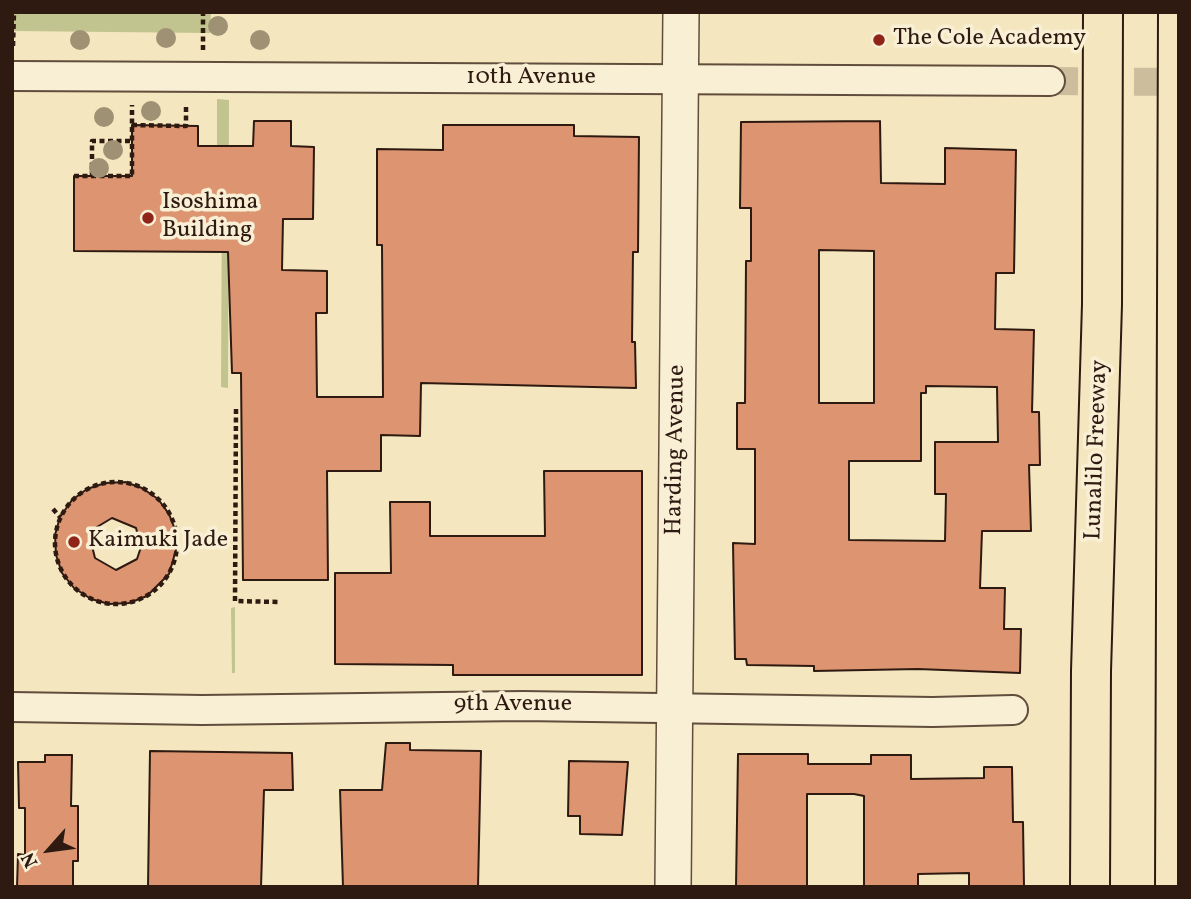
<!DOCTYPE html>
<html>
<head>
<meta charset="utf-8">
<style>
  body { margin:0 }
  #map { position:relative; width:1191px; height:899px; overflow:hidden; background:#f4e7bf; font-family:Vollkorn,serif }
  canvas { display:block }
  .frame { position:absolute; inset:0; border:14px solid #2e1a11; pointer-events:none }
  .north { position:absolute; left:14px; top:815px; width:70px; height:70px; -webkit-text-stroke:5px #f8efd5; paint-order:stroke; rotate:242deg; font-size:19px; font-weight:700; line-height:28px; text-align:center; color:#2e1a11 }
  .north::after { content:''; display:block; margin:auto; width:24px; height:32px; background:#2e1a11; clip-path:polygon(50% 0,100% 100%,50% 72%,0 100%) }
</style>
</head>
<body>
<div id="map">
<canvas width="1191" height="899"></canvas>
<div class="frame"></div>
<div class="north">N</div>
</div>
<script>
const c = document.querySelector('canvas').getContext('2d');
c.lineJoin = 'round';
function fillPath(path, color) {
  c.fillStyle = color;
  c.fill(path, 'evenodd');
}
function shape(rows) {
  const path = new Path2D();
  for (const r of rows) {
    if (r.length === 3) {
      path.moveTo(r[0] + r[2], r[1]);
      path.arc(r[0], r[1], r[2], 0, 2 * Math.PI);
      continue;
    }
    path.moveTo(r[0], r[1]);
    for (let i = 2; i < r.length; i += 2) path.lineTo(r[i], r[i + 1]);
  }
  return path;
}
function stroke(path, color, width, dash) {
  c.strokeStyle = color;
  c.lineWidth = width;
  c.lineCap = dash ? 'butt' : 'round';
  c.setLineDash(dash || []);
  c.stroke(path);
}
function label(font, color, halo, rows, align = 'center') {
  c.font = font + ' Vollkorn,serif';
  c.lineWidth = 7;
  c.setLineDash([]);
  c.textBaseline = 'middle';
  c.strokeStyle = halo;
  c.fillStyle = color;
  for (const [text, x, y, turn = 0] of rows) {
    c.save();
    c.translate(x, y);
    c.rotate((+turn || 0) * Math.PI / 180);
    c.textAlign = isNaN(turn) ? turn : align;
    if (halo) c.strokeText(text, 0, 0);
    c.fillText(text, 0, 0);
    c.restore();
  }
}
fillPath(shape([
  [12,12,211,12,210,33,12,31],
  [217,99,229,100,228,388,221,387,222,185,217,185],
  [235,607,235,673,232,673,231,608]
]), '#c1c48e');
const building = shape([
  [254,121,291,121,291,146,314,147,313,219,283,219,282,270,327,271,327,313,316,313,317,397,383,397,382,245,377,245,377,149,443,150,443,125,574,125,574,136,639,137,638,252,633,252,632,342,635,342,636,388,421,383,420,436,381,435,381,471,327,471,328,580,243,580,241,373,232,373,228,252,74,251,74,176,132,176,132,125,198,126,198,146,253,146,254,121],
  [880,121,881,183,945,184,945,148,1016,150,1014,273,996,273,995,329,1034,330,1032,412,1039,412,1040,465,1029,465,1031,531,982,531,980,588,1005,588,1004,629,1021,629,1020,673,918,669,814,671,814,666,747,665,746,659,735,659,733,543,755,544,755,449,737,449,737,403,745,403,746,261,751,261,751,208,740,208,741,122,880,121],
  [819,250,874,251,874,403,819,403,819,250],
  [926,386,997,387,998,442,935,442,935,494,946,494,945,541,849,540,849,461,921,461,921,393,926,393,926,386],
  [544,471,642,471,642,675,453,675,453,665,335,664,335,573,391,573,390,502,430,502,430,536,545,536,544,471],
  [125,482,142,488,158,499,169,514,176,532,176,550,169,574,147,596,129,603,109,604,91,599,74,588,62,573,56,555,55,535,60,517,72,500,87,489,105,483,125,482],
  [112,518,136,528,141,547,137,559,116,570,95,558,92,546,97,527,112,518],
  [386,743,410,743,410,750,481,751,478,887,343,887,340,790,382,790,386,743],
  [150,751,292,753,293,790,264,790,261,887,148,887,150,751],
  [738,754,808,754,808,764,871,764,871,755,911,755,911,779,984,778,984,767,1012,767,1013,822,1023,822,1024,887,969,887,969,873,918,874,918,887,864,887,864,796,854,794,807,794,807,887,736,887,738,754],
  [45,755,72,755,71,806,78,806,78,861,73,861,73,887,17,887,18,854,25,855,25,808,19,808,18,762,45,762,45,755],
  [569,761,628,762,622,835,580,834,580,816,568,816,569,761]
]);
fillPath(building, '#dc9471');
stroke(building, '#2e1a11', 2);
stroke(shape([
  [1050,81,1179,82]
]), '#ccbe9c', 28, [28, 14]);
const minor = shape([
  [12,76,1050,81],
  [12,707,202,710,523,706,933,712,1013,710]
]);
const tertiary = shape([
  [673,887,681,12]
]);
const motorway = shape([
  [1090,887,1091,671,1102,304,1103,12],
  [1175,887,1178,12]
]);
stroke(minor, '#604d3c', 32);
stroke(tertiary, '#604d3c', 38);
stroke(motorway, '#2e1a11', 42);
stroke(shape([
  [13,46,14,12],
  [203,50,203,12],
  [132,125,186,126,186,107],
  [74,176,132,176,132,105],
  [92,176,92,141,132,141],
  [236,409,235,601,278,602],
  [116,543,61],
  [53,509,60,517]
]), '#2e1a11', 4.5, [5, 3.5]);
stroke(minor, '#f8efd5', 28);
stroke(tertiary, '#f8efd5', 35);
stroke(motorway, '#f4e7bf', 38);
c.fillStyle = '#9f9274';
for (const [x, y] of [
  [218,26],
  [166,38],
  [80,40],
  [260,40],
  [151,111],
  [104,117],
  [113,150],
  [99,168]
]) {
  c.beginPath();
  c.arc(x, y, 10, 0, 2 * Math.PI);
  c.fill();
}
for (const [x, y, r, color] of [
  [879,40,7,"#8f2418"],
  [148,218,7,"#8f2418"],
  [74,542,7,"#8f2418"]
]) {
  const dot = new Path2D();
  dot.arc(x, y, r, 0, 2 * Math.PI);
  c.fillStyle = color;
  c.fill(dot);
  stroke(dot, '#f8efd5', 2.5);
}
label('24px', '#2e1a11', '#f8efd5', [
  ["The Cole Academy",893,40],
  ["Isoshima",162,204],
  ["Building",162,232],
  ["Kaimuki Jade",88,542]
], 'left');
label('24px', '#2e1a11', '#f8efd5', [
  ["10th Avenue",531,79],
  ["Harding Avenue",677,450,-89],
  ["Lunalilo Freeway",1098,450,-88],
  ["9th Avenue",513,706]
]);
</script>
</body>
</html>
